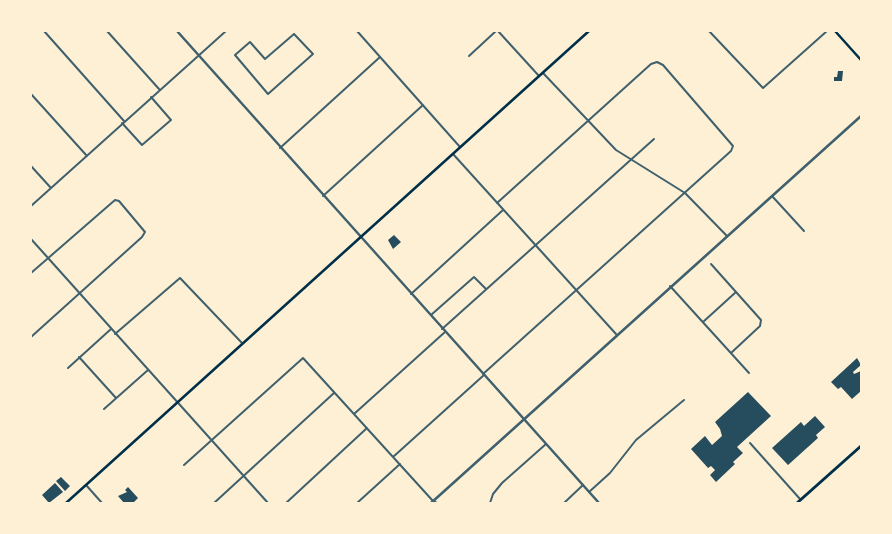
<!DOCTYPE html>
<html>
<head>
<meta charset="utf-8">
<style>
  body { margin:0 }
  #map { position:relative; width:892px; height:534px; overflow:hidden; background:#fdf0d5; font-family:"Public Sans",sans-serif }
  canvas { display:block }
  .frame { position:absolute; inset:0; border:32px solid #fdf0d5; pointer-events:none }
</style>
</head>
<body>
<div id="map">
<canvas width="892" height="534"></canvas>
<div class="frame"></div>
</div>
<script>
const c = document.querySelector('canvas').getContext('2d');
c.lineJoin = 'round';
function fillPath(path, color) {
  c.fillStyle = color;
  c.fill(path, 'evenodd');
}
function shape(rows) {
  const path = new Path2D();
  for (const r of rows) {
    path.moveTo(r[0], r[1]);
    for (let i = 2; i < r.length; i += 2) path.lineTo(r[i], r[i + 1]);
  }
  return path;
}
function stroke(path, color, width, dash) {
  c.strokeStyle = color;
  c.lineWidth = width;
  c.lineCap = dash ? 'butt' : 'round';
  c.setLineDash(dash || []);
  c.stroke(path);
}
fillPath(shape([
  [838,71,843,71,842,81,834,81,834,77,837,77],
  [394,235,401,242,393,249,388,240],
  [857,358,861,365,853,372,854,374,861,371,861,391,852,399,841,387,838,389,831,382],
  [748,392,771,416,737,447,743,453,733,462,735,464,716,482,710,475,715,470,711,466,708,468,691,449,705,436,712,445,722,436,720,429,715,422],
  [815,416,825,427,816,435,818,438,788,465,772,448,801,422,804,426],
  [61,477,70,486,65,491,56,481],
  [55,483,63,492,49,503,42,495],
  [128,487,138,498,133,503,124,503,118,496,127,492,125,490]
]), '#264d5e');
stroke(shape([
  [44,31,124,121],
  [107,31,159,89],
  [357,31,460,147],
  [498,31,539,76],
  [709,31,763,88,827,31],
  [294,34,313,54,268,94,235,55,250,42,265,59,294,34],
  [469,56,496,31],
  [543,73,616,150,685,193,727,236],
  [31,94,87,156],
  [122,123,142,145,171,120,151,97],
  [280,148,380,57],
  [453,154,616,334],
  [31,166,51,188],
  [323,196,423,105],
  [772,196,804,231],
  [31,206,226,31],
  [31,239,268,503],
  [711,264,736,292],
  [31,273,115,200,119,201,145,232,142,237,31,337],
  [670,286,749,373],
  [411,294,503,210],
  [431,315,474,277,486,289],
  [703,322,736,292,761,320,760,326,731,353],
  [442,329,654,139],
  [115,334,180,278,242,343],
  [79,357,116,398],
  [68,368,111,329],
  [483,374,731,151,733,146,663,65,657,62,651,64,497,203],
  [104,409,148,370],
  [354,414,445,332],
  [750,443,800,499],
  [393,457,484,375],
  [184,465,303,358,433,501,437,503],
  [86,485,102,503],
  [589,492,610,473,636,440,684,400],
  [214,503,334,393],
  [286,503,367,428],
  [357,503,400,464],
  [490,503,493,494,502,483,546,444],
  [564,503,583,485]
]), '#3f606c', 2);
stroke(shape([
  [177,31,599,503],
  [431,503,861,116]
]), '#3f606c', 2.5);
stroke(shape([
  [835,31,861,60],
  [66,503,589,31]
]), '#003049', 2.5);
stroke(shape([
  [797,503,861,446]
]), '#003049', 3);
</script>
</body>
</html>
